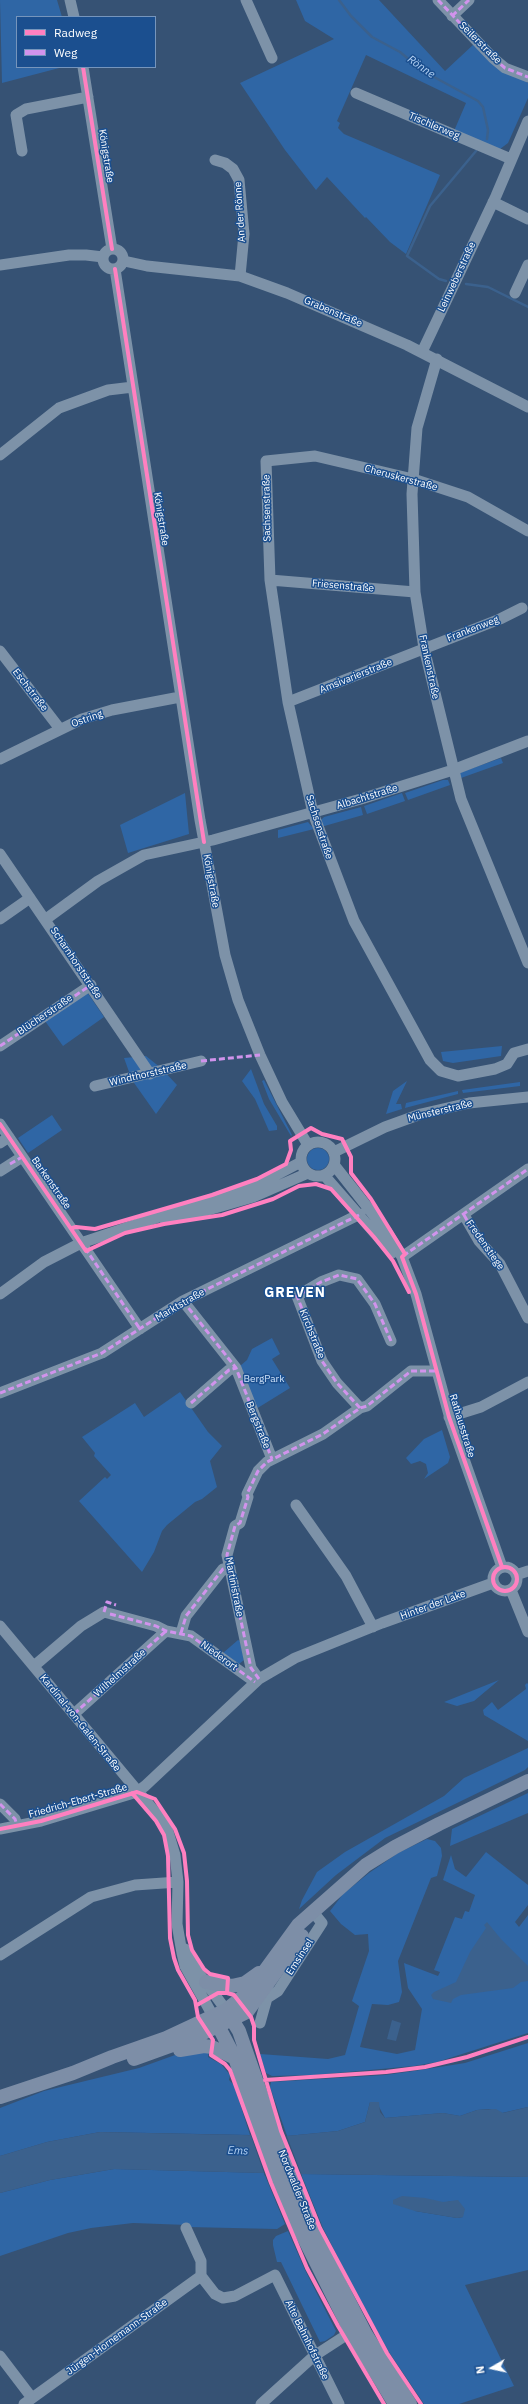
<!DOCTYPE html>
<html>
<head>
<meta charset="utf-8">
<style>
  body { margin:0 }
  #map { position:relative; width:528px; height:2404px; overflow:hidden; background:#365274; font-family:"IBM Plex Sans",sans-serif }
  canvas { display:block }
  .legend { position:absolute; left:16px; top:16px; width:140px; height:52px; box-sizing:border-box; background:#1b4f8f; border:1px solid #7695bc; margin:0; padding:5px 7px; list-style:none; font-size:12px; color:#fff }
  .legend li { display:flex; align-items:center; gap:8px; height:20px }
  .legend b { width:20px; border:1px solid #7695bc }
  .north { position:absolute; left:472px; top:2348px; width:40px; height:40px; -webkit-text-stroke:3px #1b4f8f; paint-order:stroke; rotate:261deg; font-size:11px; font-weight:700; line-height:16px; text-align:center; color:#fff }
  .north::after { content:''; display:block; margin:auto; width:14px; height:18px; background:#fff; clip-path:polygon(50% 0,100% 100%,50% 72%,0 100%) }
</style>
</head>
<body>
<div id="map">
<canvas width="528" height="2404"></canvas>
<ul class="legend">
<li><b style="height:5px;background:#ff80c0"></b>Radweg</li>
<li><b style="height:5px;background:#d193ec"></b>Weg</li>
</ul>
<div class="north">N</div>
</div>
<script>
const c = document.querySelector('canvas').getContext('2d');
c.lineJoin = 'round';
function fillPath(path, color) {
  c.fillStyle = color;
  c.fill(path, 'evenodd');
}
function shape(rows) {
  const path = new Path2D();
  for (const r of rows) {
    if (r.length === 3) {
      path.moveTo(r[0] + r[2], r[1]);
      path.arc(r[0], r[1], r[2], 0, 2 * Math.PI);
      continue;
    }
    path.moveTo(r[0], r[1]);
    for (let i = 2; i < r.length; i += 2) path.lineTo(r[i], r[i + 1]);
  }
  return path;
}
function stroke(path, color, width, dash) {
  c.strokeStyle = color;
  c.lineWidth = width;
  c.lineCap = dash ? 'butt' : 'round';
  c.setLineDash(dash || []);
  c.stroke(path);
}
function label(font, color, halo, rows, align = 'center') {
  c.font = font + ' "IBM Plex Sans",sans-serif';
  c.lineWidth = 3;
  c.setLineDash([]);
  c.textBaseline = 'middle';
  c.strokeStyle = halo;
  c.fillStyle = color;
  for (const [text, x, y, turn = 0] of rows) {
    c.save();
    c.translate(x, y);
    c.rotate((+turn || 0) * Math.PI / 180);
    c.textAlign = isNaN(turn) ? turn : align;
    if (halo) c.strokeText(text, 0, 0);
    c.fillText(text, 0, 0);
    c.restore();
  }
}
fillPath(shape([
  [0,0,57,0,62,17,17,17,17,67,63,67,2,83],
  [296,0,379,0,445,71,474,44,528,83,528,98,508,143,500,149,454,131,466,103,366,55,337,121,340,123,338,128,344,134,440,175,406,254,390,242,366,217,365,218,327,177,316,190,285,150,240,83,334,39,305,21],
  [501,758,503,763,461,778,459,773],
  [443,780,448,780,450,785,408,800,405,793],
  [185,793,189,834,128,853,120,825],
  [402,793,405,801,367,814,364,806],
  [361,807,363,815,321,827,320,821,324,817],
  [308,822,314,829,278,838,278,830],
  [87,992,104,1017,63,1046,45,1021],
  [502,1046,501,1056,453,1063,443,1061,441,1052],
  [146,1056,161,1068,177,1085,156,1114,132,1080,124,1058],
  [251,1069,264,1104,277,1126,277,1130,269,1131,255,1099,242,1081],
  [264,1080,292,1135,291,1136,269,1099,262,1081],
  [407,1081,396,1104,401,1104,402,1109,386,1114,393,1091],
  [520,1082,520,1086,463,1093,462,1090],
  [458,1091,458,1094,405,1108,406,1103],
  [52,1115,62,1130,28,1153,18,1138],
  [318,1159,11],
  [272,1338,280,1354,272,1359,290,1388,256,1409,240,1366,247,1360,252,1349],
  [180,1392,208,1432,222,1446,210,1461,217,1487,202,1499,195,1502,167,1525,162,1531,154,1552,142,1572,79,1501,105,1477,107,1479,111,1475,94,1456,95,1453,82,1437,135,1403,144,1417],
  [442,1430,450,1457,448,1463,424,1479,428,1473,426,1464,420,1461,411,1464,406,1458,424,1439],
  [238,1640,240,1641,244,1660,239,1664,223,1653],
  [499,1680,474,1701,457,1706,444,1702],
  [527,1683,528,1684,528,1741,484,1715,483,1710,492,1702,498,1710,526,1689,525,1685],
  [528,1748,528,1767,525,1770,385,1838,336,1875,299,1909,302,1900,317,1872,345,1852,444,1796,464,1778],
  [528,1793,528,1813,450,1846,452,1829],
  [427,1839,435,1841,441,1848,442,1856,437,1876,431,1878,398,1961,402,1992,399,2002,388,2005,372,2004,360,2047,397,2054,415,2050,422,2009,408,1988,404,1963,438,1976,440,1972,434,1970,455,1917,462,1919,465,1911,469,1912,475,1895,443,1880,451,1855,455,1869,466,1877,486,1852,528,1885,528,1905,515,1922,519,1927,528,1915,528,2033,437,2062,414,2066,314,2075,272,2076,266,2073,260,2054,328,2059,345,2055,359,2006,352,2001,369,1951,368,1934,355,1935,341,1924,330,1911,343,1894,369,1873,398,1853],
  [528,2043,528,2107,502,2113,489,2109,477,2110,460,2116,443,2113,385,2118,378,2105,370,2102,365,2122,338,2131,287,2136,270,2087,271,2082,385,2075,414,2071,465,2063],
  [189,2050,209,2050,208,2057,221,2064,230,2075,229,2080,234,2085,250,2135,100,2132,47,2142,0,2156,0,2108,44,2091,139,2068],
  [114,2169,264,2173,285,2224,277,2229,188,2227,188,2225,133,2223,91,2228,68,2233,0,2256,0,2193,50,2180],
  [301,2174,528,2177,528,2270,465,2285,514,2386,459,2404,424,2404,389,2352,356,2293,323,2228],
  [451,2201,463,2217,457,2218,415,2211],
  [288,2231,305,2270,336,2331,334,2335,325,2341,320,2342,281,2262,277,2262,273,2245,273,2240,276,2236]
]), '#2f66a5');
fillPath(shape([
  [487,1922,501,1939,528,1966,528,1981,521,1982,513,1988,461,1995,453,1999,451,2003,433,1999,431,1995,434,1992,456,1982,470,1952,486,1928,484,1925],
  [392,2020,401,2023,396,2041,387,2039],
  [370,2102,379,2102,380,2112,385,2118,443,2113,460,2116,477,2110,496,2109,503,2113,528,2107,528,2177,301,2174,114,2169,50,2180,0,2193,0,2156,47,2142,100,2132,287,2136,338,2131,365,2122],
  [402,2196,425,2198,443,2202,458,2200,465,2209,463,2217,457,2218,415,2211,393,2204,393,2200]
]), '#3b618d');
fillPath(shape([
  [250,2133,286,2134,302,2176,265,2176]
]), '#365274');
stroke(shape([
  [339,0,351,16,372,37,400,52,423,71,478,101,483,107,488,130,487,139],
  [446,281,439,279,407,256,430,206,476,151],
  [466,284,488,287,528,307]
]), '#3b618d', 2.5);
stroke(shape([
  [70,0,74,17],
  [246,0,272,58],
  [438,0,493,58,505,68,528,77],
  [452,16,469,0],
  [83,67,112,249],
  [356,93,511,159],
  [22,151,16,115,26,109,88,97],
  [215,160,225,163,233,169,239,180,244,234,240,276],
  [493,202,528,219],
  [113,259,10],
  [124,261,147,266,240,276,287,293,407,345,528,407],
  [0,265,69,255,86,255,103,257],
  [115,269,200,820,225,955,238,1000,260,1055,282,1102,308,1145],
  [515,293,528,265],
  [422,352,496,196,528,121],
  [437,359,417,428,412,494,415,592,424,648,461,799,528,963],
  [0,455,59,408,108,390,133,387],
  [528,531,468,497,413,479,315,456,266,461,270,580,288,702,313,813,354,921,430,1060,441,1071,458,1076,495,1069,507,1064,514,1053,528,1049],
  [270,580,415,592],
  [0,651,60,729],
  [288,702,500,619,522,608],
  [0,759,82,719,112,710,180,697],
  [0,854,150,1074],
  [0,919,30,898],
  [46,919,98,881,144,855,213,840,361,799,453,770,528,741],
  [0,1046,91,985],
  [95,1086,201,1061],
  [0,1124,140,1329],
  [318,1159,17],
  [0,1143,9,1137],
  [334,1152,385,1127,421,1114,469,1103,528,1097],
  [335,1166,387,1232,402,1257,416,1294,451,1422,502,1567],
  [0,1171,22,1157],
  [324,1175,392,1253],
  [464,1215,479,1241,500,1264,528,1318],
  [164,1219,201,1212,253,1197,308,1173],
  [402,1257,528,1169],
  [0,1294,44,1262,81,1243,263,1182,301,1162],
  [183,1301,236,1368,272,1459],
  [0,1393,102,1353,183,1301,360,1214],
  [191,1403,229,1370,236,1368],
  [360,1408,337,1383,322,1361,297,1296,321,1282,339,1275,357,1279,375,1304,391,1341],
  [449,1417,481,1407,528,1382],
  [296,1505,346,1576,373,1627],
  [505,1579,12],
  [516,1575,528,1571],
  [511,1590,528,1632],
  [0,1626,166,1825,175,1855,178,1882,177,1924,182,1953,185,1966,213,2016],
  [181,1633,186,1616,223,1569,230,1568],
  [34,1666,81,1626,104,1612,156,1626,166,1631,191,1636,255,1682],
  [259,1679,251,1668,227,1555,235,1526,240,1523,248,1497,247,1494,258,1471,267,1462,323,1434,360,1408,367,1406,411,1371,437,1371],
  [74,1714,166,1631],
  [0,1804,15,1819,17,1825],
  [0,1829,41,1821,137,1792,145,1786,259,1679,295,1658,382,1623,493,1583],
  [185,1949,195,1968,226,2010],
  [0,1955,91,1897,135,1885,178,1882],
  [260,2023,267,1998,278,1991,322,1923,313,1912],
  [186,2228,201,2261,201,2276],
  [0,2356,32,2398],
  [24,2404,201,2276,215,2294,223,2298,235,2296,275,2275,339,2404],
  [261,2404,314,2356,351,2332]
]), '#7d92a8', 11);
stroke(shape([
  [206,1982,232,1986,245,1983,259,1973],
  [226,2010,239,2031,285,2163,311,2227,365,2333,410,2404],
  [213,2016,235,2058,269,2157,298,2226,351,2332,395,2404],
  [180,2050,204,2046,212,2047,235,2058],
  [134,2059,195,2037,247,2012,302,1936],
  [0,2097,73,2073,112,2057,166,2038,226,2010,250,1991,298,1925,366,1865,395,1847,439,1824,528,1781]
]), '#7d8ea7', 14);
stroke(shape([
  [438,0,493,58,505,68,528,77],
  [452,16,469,0],
  [0,1046,91,985],
  [201,1061,260,1055],
  [10,1164,22,1157],
  [464,1215,479,1241],
  [85,1248,140,1329],
  [403,1256,528,1169],
  [183,1301,236,1368,272,1459],
  [0,1393,102,1353,183,1301,359,1215],
  [191,1403,229,1370,236,1368],
  [360,1408,337,1383,322,1361,297,1296,321,1282,339,1275,357,1279,375,1304,391,1341],
  [104,1612,107,1602,116,1605],
  [110,1614,156,1626,166,1631,191,1636,255,1682],
  [181,1633,186,1616,223,1569,230,1568],
  [259,1679,251,1668,227,1555,235,1526,240,1523,248,1497,247,1494,258,1471,267,1462,323,1434,360,1408,367,1406,411,1371,437,1371],
  [74,1714,166,1631],
  [0,1804,15,1819,17,1825]
]), '#d193ec', 3, [6, 3]);
stroke(shape([
  [83,67,112,249],
  [115,269,204,842],
  [0,1124,86,1251,125,1233,164,1224,222,1215,273,1199,299,1186,316,1184,331,1189,374,1237,393,1261,409,1292],
  [72,1228,76,1227,95,1229,212,1195,257,1179,286,1164,291,1150,290,1141,311,1128,322,1134,342,1139,351,1157,351,1173,371,1199,405,1254,402,1257,416,1294,449,1417,502,1567],
  [505,1579,12],
  [132,1793,156,1821,164,1835,168,1856,170,1938,174,1958,178,1970,195,2000,198,2017,213,2040,211,2055,225,2064,230,2070,271,2183,307,2268,338,2326,384,2404],
  [0,1829,41,1821,137,1792,155,1799,175,1829,184,1853,187,1881,188,1935,192,1950,204,1969,210,1974,228,1978,227,1993],
  [197,2005,218,1993,227,1993,234,1995,251,2017,254,2026,254,2040,281,2131,320,2228,387,2353,421,2404],
  [265,2080,386,2072,425,2067,467,2057,528,2037]
]), '#ff80c0', 4);
label('10px', '#fff', '#1b4f8f', [
  ["Seilerstraße",480,43,45],
  ["Tischlerweg",434,126,23],
  ["Königstraße",106,156,81],
  ["An der Rönne",240,212,-94],
  ["Leinweberstraße",457,277,-65],
  ["Grabenstraße",333,312,23],
  ["Cheruskerstraße",401,478,15],
  ["Sachsenstraße",267,508,-91],
  ["Königstraße",161,519,81],
  ["Friesenstraße",343,586,5],
  ["Frankenweg",473,629,-21],
  ["Frankenstraße",429,667,78],
  ["Amsivarierstraße",356,676,-22],
  ["Eschstraße",30,690,52],
  ["Ostring",87,719,-20],
  ["Albachtstraße",367,797,-17],
  ["Sachsenstraße",319,827,72],
  ["Königstraße",211,881,80],
  ["Scharnhorststraße",76,963,56],
  ["Blücherstraße",45,1015,-34],
  ["Windthorststraße",148,1074,-13],
  ["Münsterstraße",440,1111,-14],
  ["Barkenstraße",51,1183,55],
  ["Fredenstiege",485,1245,55],
  ["Marktstraße",180,1305,-30],
  ["Kirchstraße",312,1334,68],
  ["Bergstraße",258,1425,68],
  ["Rathausstraße",462,1426,73],
  ["Martinistraße",234,1587,79],
  ["Hinter der Lake",433,1605,-20],
  ["Niederort",219,1656,36],
  ["Wilhelmstraße",120,1673,-42],
  ["Kardinal-von-Galen-Straße",80,1723,51],
  ["Friedrich-Ebert-Straße",78,1801,-16],
  ["Emsinsel",300,1957,-57],
  ["Nordwalder Straße",297,2190,68],
  ["Jürgen-Hornemann-Straße",117,2337,-36],
  ["Alte Bahnhofstraße",307,2340,64]
]);
label('10px', '#cfe3fa', '#1b4f8f', [
  ["BergPark",264,1379]
]);
label('italic 11px', '#b5d3f5', '#1b4f8f', [
  ["Rönne",421,67,35],
  ["Ems",238,2151,2]
]);
c.letterSpacing = '1px';
label('bold 14px', '#fff', '#1b4f8f', [
  ["GREVEN",295,1293]
]);
c.letterSpacing = '0px';
</script>
</body>
</html>
